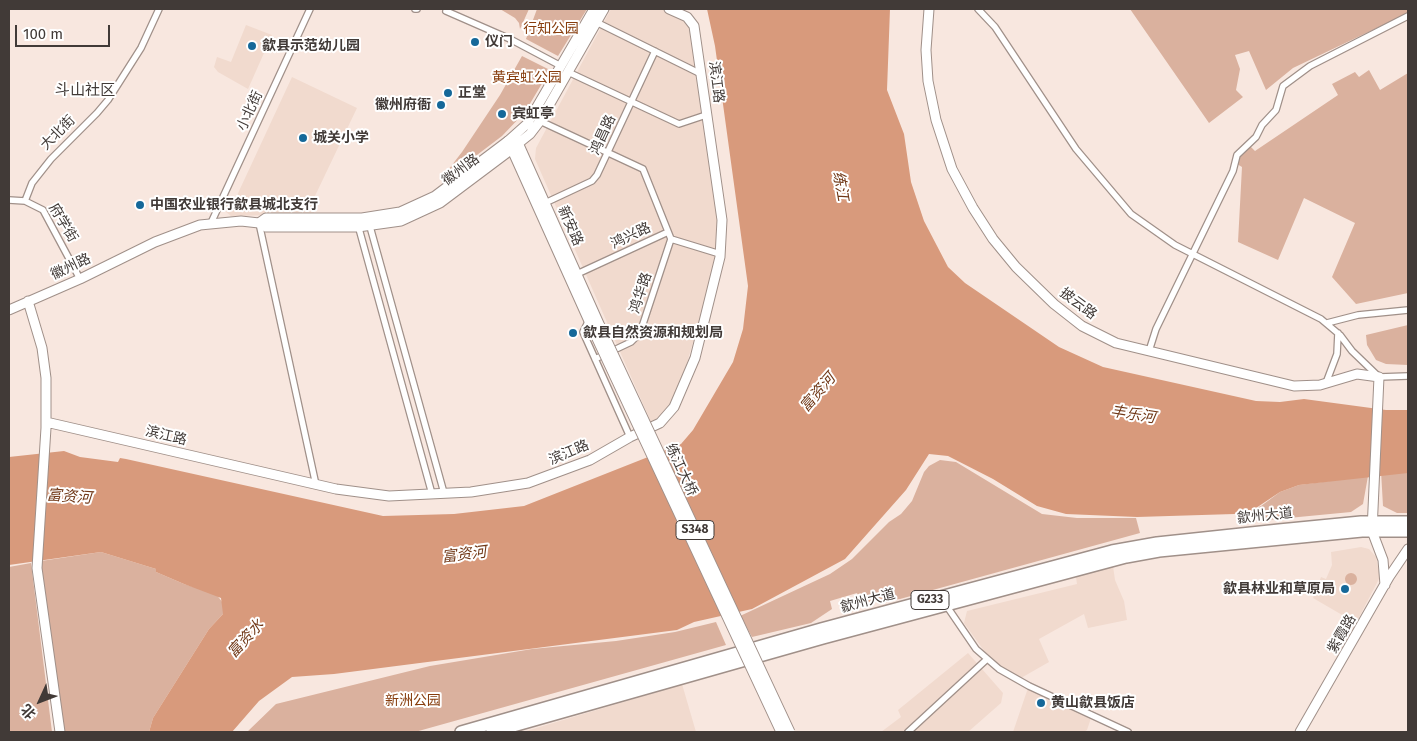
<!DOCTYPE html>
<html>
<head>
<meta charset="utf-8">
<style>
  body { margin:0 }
  #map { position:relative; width:1417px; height:741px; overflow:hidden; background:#f8e7df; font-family:"Fira Sans","Noto Sans SC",sans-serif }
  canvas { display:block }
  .frame { position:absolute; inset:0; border:10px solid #413a37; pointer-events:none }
  .north { position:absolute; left:15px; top:676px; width:50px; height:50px; -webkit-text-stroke:4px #fff; paint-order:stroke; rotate:227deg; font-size:14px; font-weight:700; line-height:20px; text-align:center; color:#413a37 }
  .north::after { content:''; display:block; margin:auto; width:18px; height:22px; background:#413a37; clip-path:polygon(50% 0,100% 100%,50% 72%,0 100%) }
  .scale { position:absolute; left:15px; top:25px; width:95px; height:22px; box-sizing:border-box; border:2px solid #413a37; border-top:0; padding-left:6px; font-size:15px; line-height:18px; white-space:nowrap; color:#413a37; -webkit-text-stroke:4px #fff; paint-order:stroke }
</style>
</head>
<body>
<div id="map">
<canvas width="1417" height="741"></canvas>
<div class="frame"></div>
<div class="north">北</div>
<div class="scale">100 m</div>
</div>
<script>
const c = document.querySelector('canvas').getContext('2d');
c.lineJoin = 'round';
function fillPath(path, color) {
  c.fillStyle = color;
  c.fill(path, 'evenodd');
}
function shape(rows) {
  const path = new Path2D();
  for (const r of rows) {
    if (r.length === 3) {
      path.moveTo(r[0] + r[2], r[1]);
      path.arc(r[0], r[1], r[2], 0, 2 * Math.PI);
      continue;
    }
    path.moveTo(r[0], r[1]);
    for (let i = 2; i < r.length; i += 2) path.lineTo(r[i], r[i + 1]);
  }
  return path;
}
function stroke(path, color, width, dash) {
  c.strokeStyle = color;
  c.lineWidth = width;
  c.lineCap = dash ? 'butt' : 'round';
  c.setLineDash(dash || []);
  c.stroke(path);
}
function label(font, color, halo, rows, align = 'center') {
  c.font = font + ' "Fira Sans","Noto Sans SC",sans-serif';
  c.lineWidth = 4;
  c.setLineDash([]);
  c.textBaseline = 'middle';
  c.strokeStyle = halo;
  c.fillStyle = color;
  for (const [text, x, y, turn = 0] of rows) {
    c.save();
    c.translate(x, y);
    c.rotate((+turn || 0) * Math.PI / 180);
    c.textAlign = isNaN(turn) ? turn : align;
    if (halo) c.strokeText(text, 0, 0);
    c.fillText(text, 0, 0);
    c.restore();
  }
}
fillPath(shape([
  [611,9,663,9,690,22,720,224,718,256,680,387,666,415,651,422,535,159,536,148],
  [246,25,272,35,248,89,218,72,214,67,217,57,231,62],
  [292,77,357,108,314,198,314,214,231,216,221,208,224,201,233,204],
  [1361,547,1369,549,1376,557,1380,577,1356,623,1313,598,1321,577,1326,579,1332,565,1331,552],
  [1113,566,1115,580,1124,601,1127,620,1088,628,1084,614,1039,639,1049,662,1021,678,990,659,964,623,967,611,1077,584,1076,577],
  [968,653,1003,693,1001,703,968,732,881,732,901,717,898,710],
  [682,684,696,732,523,732,657,692],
  [1028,688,1091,718,1087,730,1084,732,1013,732]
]), '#f1dace');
fillPath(shape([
  [500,9,529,9,520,29,519,23,515,18],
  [537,9,587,9,558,56,526,39],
  [1130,9,1408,9,1408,13,1293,68,1266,90,1249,51,1235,55,1240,69,1236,90,1243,97,1209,123],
  [522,56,550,70,525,112,502,136,448,177,445,174,462,152,500,95],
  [1369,70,1380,90,1408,73,1408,293,1356,304,1332,277,1355,223,1304,198,1278,260,1238,242,1242,167,1232,161,1250,146,1255,151,1338,95,1332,84,1355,72,1359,77],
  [1408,325,1408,365,1386,364,1376,360,1367,345,1366,335],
  [940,460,956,462,1042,514,1077,518,1136,518,1140,533,900,599,861,603,857,593,830,601,832,609,811,623,752,637,740,616,830,574,852,559,889,522,901,514,912,501,924,472,929,466],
  [1381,471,1408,472,1408,513,1397,513,1383,506],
  [1368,476,1363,504,1351,512,1257,521,1246,512,1261,506,1280,492,1299,485],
  [101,552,156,569,156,572,184,584,216,594,223,603,223,614,209,629,153,718,149,732,63,732,40,568,41,561],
  [31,563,52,732,9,732,9,567],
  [1351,579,6],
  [716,622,726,645,415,732,247,732,276,704,430,666,532,649,616,641,675,632]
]), '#dab19e');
fillPath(shape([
  [707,9,890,9,887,90,904,134,911,182,924,221,948,267,965,283,1059,347,1103,367,1256,401,1280,402,1304,399,1386,410,1408,410,1408,473,1299,485,1280,492,1253,510,1234,514,1137,517,1066,514,1037,506,993,479,948,456,929,454,906,490,845,559,752,609,694,622,677,630,334,674,292,677,259,701,232,732,149,732,153,718,209,629,223,614,221,598,184,584,156,572,156,569,101,552,9,565,9,457,64,451,80,457,118,462,120,458,126,459,383,516,454,514,524,506,681,444,693,430,733,362,743,329,748,286,715,46]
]), '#d89a7c');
const street = shape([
  [415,9,417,9],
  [978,9,995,27,1076,149,1131,214,1175,245,1321,319,1340,335,1352,351,1379,377,1408,376],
  [446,11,510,39,561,66],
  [596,22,701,74],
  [568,72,679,124,706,115],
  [540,121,643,169,671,239],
  [9,200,25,201,43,210,80,279],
  [25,201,32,183,51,159,97,113,108,100,141,48,159,9],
  [545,203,592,181,597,175,655,51],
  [211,223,310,9],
  [259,223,316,485],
  [369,223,444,493],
  [358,225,432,494],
  [671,239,720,254],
  [577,274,668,232],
  [589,320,583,332,630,437],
  [1327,323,1358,315,1408,310],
  [1149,351,1156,329,1233,171,1237,155,1256,137,1262,125,1276,110,1283,86,1310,66,1408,16],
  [595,359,631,342,640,333,671,239],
  [1326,383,1337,354,1338,333],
  [946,605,976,649,999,669,1029,686,1128,732],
  [908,732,986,660]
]);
const secondary = shape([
  [929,9,926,50,928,81,936,120,952,169,973,208,993,239,1016,267,1054,304,1082,326,1116,343,1294,386,1320,385,1357,374,1379,377,1372,531,1383,560,1385,585],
  [259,223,266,218,362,218,400,212,435,196,508,141],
  [28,301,42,348,46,378,46,428,37,568,60,732],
  [9,310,80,279,155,242,200,225,241,221,259,223,266,227,358,227,401,221,440,203,512,149],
  [46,422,336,489,389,496,471,492,528,483,590,460,630,437,660,423,674,407,695,358,720,257,722,220,694,26,687,17,669,9],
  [1300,732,1389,577,1408,549]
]);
const primary = shape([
  [515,136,600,326],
  [515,146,530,134,540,121,604,9],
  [593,330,508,141,527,124,594,9]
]);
const highway = shape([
  [461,732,821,629,1112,551,1157,543,1279,530,1361,522,1408,522],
  [492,732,823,638,1126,557,1159,551,1362,531,1408,531]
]);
stroke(street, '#a09089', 8);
stroke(secondary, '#a09089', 11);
stroke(primary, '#a09089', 11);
stroke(highway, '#a09089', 14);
stroke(street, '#fff', 5.5);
stroke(secondary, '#fff', 9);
stroke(primary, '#fff', 9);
stroke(highway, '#fff', 11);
const primaryBridge = shape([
  [600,326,790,732],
  [593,330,781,732]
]);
stroke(primaryBridge, '#a09089', 11, []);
stroke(primaryBridge, '#fff', 9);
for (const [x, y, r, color] of [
  [475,42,5,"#156899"],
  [252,46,5,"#156899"],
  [448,93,5,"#156899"],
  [441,105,5,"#156899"],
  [502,114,5,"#156899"],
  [303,138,5,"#156899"],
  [140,205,5,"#156899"],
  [573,333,5,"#156899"],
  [1345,589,5,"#156899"],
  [1041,703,5,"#156899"]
]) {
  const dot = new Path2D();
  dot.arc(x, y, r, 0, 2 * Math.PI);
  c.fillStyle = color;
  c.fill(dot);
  stroke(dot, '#fff', 2);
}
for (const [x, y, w] of [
  [695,530,38],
  [930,600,38]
]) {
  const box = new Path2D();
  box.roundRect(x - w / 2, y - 9.5, w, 19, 4);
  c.fillStyle = '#fff';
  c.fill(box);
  stroke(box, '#413a37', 1);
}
label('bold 12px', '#413a37', null, [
  ["S348",695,530],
  ["G233",930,600]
]);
label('14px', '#873d0d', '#fff', [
  ["行知公园",551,29],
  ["黄宾虹公园",527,78],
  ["新洲公园",413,701]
]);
label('bold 14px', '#413a37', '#fff', [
  ["仪门",485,42],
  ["歙县示范幼儿园",262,46],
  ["正堂",458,93],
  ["徽州府衙",431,105,"right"],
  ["宾虹亭",512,114],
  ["城关小学",313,138],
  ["中国农业银行歙县城北支行",150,205],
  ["歙县自然资源和规划局",583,333],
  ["歙县林业和草原局",1335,589,"right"],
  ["黄山歙县饭店",1051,703]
], 'left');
label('14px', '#413a37', '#fff', [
  ["滨江路",716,82,83],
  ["小北街",250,111,-65],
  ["大北街",58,133,-45],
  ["鸿昌路",603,135,-65],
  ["徽州路",461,170,-37],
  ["府学街",63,223,59],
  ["新安路",570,226,66],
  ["鸿兴路",631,236,-25],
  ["徽州路",71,267,-25],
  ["鸿华路",641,293,-72],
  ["披云路",1078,304,37],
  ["滨江路",166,436,13],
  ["滨江路",569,453,-23],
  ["练江大桥",681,470,65],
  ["歙州大道",1265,516,-6],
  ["歙州大道",868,601,-15],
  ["紫霞路",1342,634,-60]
]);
label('15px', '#413a37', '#fff', [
  ["斗山社区",85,91]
]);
label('italic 15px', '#703716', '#fff', [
  ["练江",840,186,80],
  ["富资河",818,393,-49],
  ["丰乐河",1133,415,9],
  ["富资河",69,497,4],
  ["富资河",464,555,-7],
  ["富资水",246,639,-48]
]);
</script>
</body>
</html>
